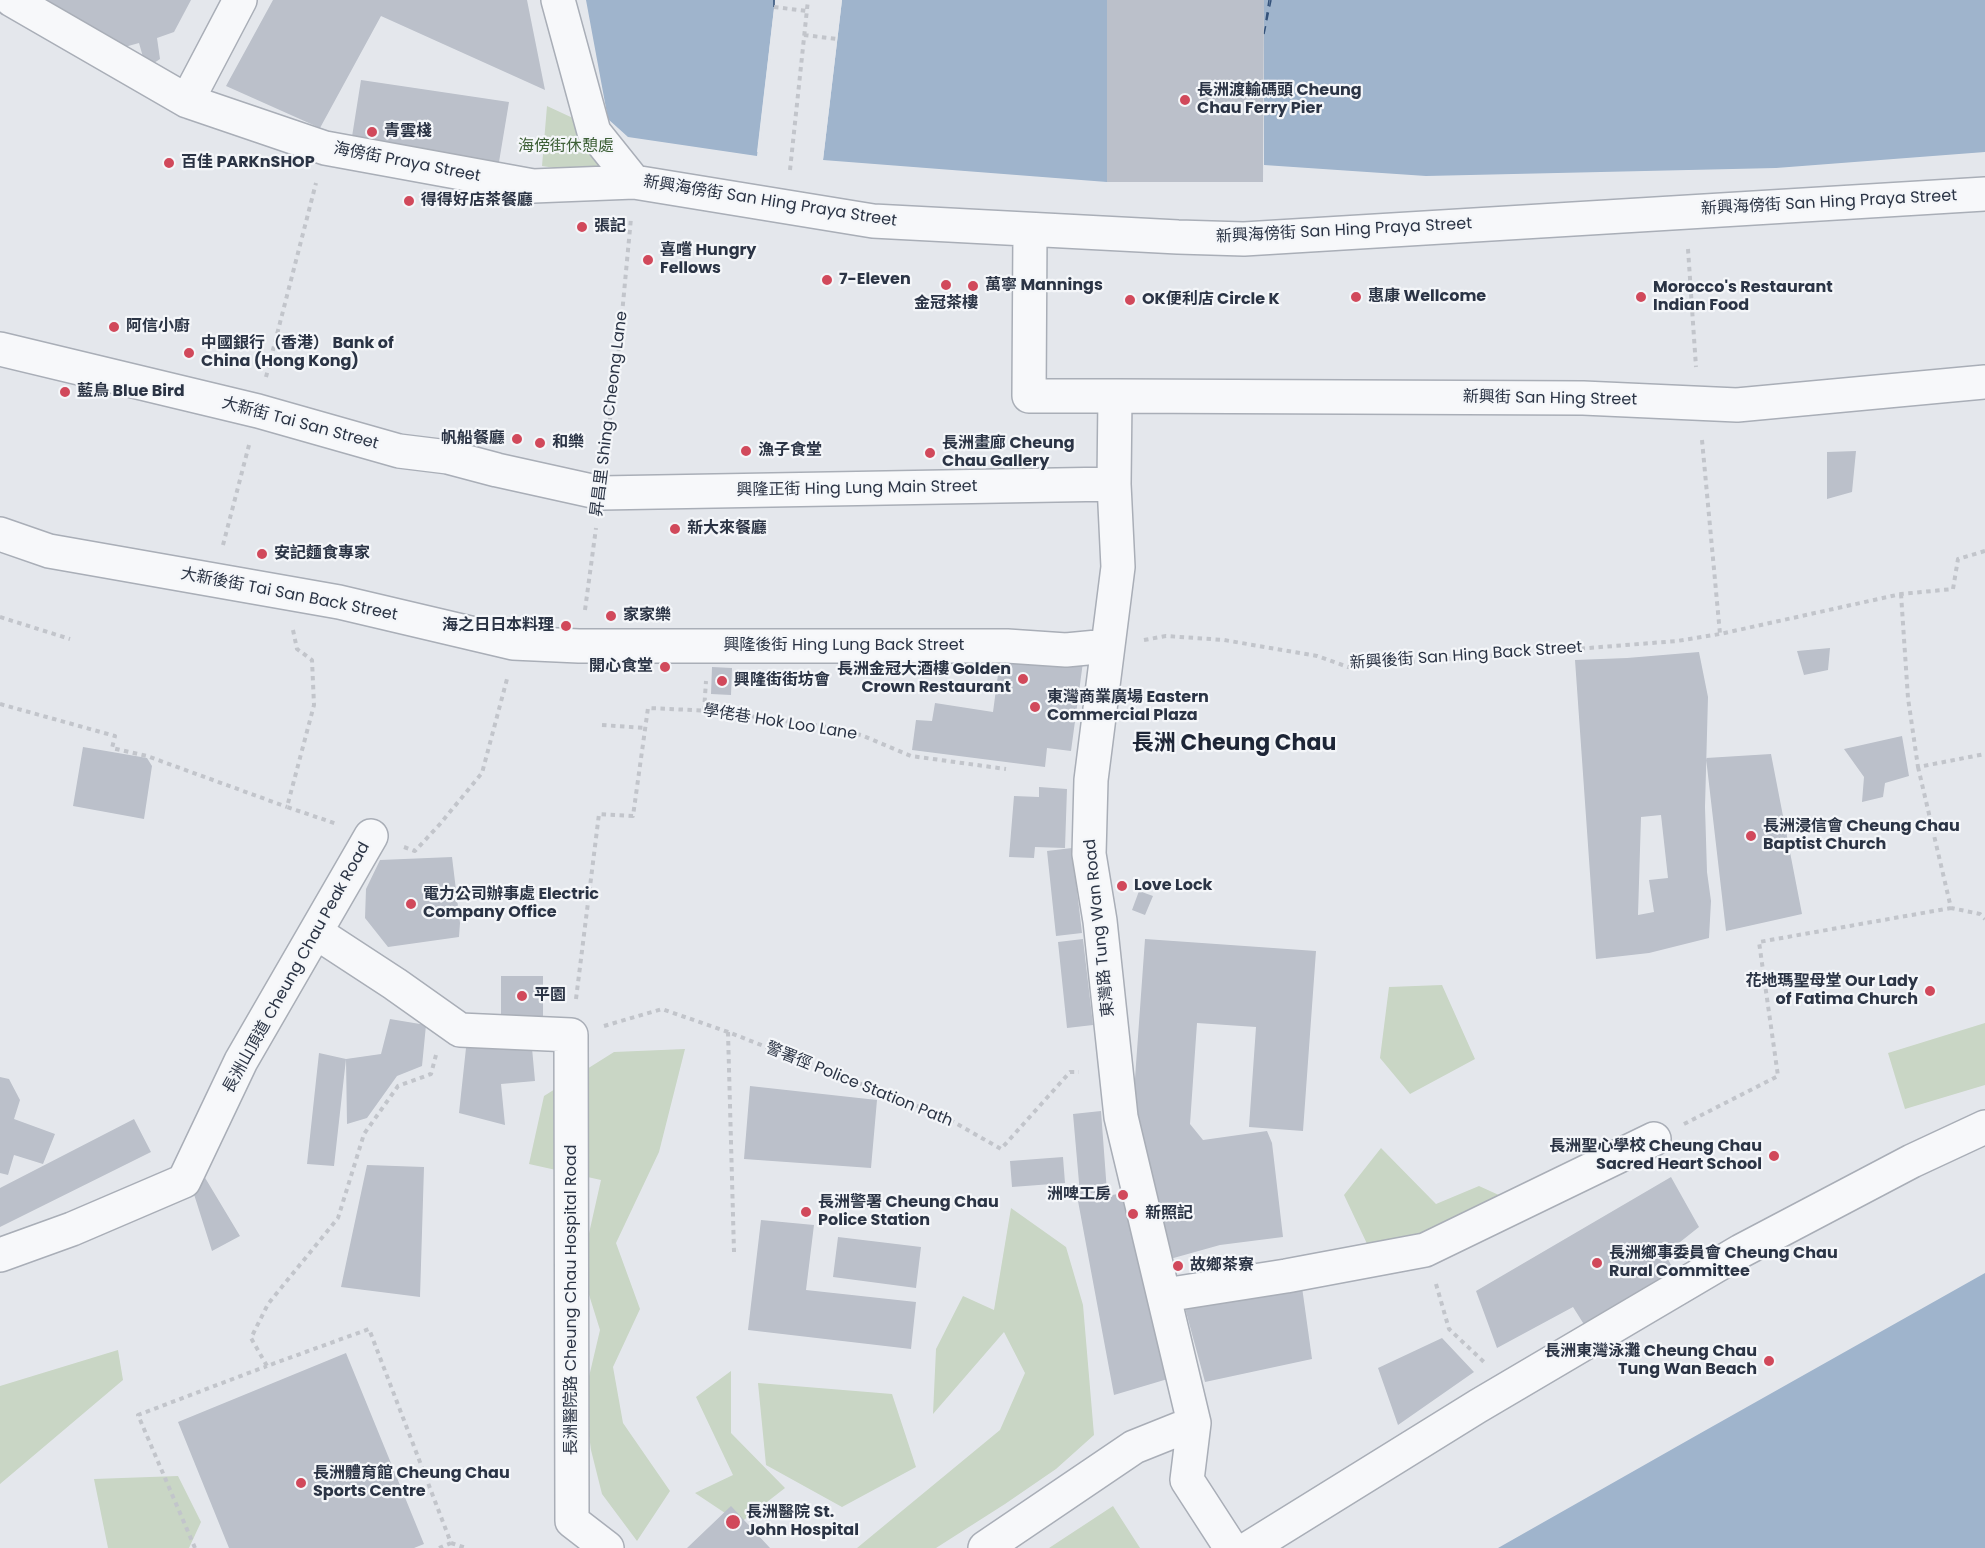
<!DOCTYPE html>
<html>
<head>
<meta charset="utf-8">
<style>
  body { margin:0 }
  canvas { display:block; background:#e4e7ec }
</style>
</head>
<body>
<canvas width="1985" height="1548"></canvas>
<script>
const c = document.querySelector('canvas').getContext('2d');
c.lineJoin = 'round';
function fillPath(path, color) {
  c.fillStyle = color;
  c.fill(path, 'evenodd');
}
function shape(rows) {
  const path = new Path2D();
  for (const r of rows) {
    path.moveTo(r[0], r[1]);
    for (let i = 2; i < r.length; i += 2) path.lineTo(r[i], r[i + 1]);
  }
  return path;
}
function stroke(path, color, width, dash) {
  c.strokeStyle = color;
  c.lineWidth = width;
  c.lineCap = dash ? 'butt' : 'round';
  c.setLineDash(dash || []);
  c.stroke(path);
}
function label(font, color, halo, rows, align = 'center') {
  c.font = font + ' Poppins,"Noto Sans TC",sans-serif';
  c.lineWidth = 4.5;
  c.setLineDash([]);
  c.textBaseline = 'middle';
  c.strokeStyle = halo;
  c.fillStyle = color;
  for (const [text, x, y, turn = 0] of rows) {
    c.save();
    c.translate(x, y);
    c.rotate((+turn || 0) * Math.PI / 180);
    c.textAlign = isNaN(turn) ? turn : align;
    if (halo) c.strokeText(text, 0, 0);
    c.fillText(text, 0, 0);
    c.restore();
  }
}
fillPath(shape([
  [547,106,575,119,602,168,595,174,542,166],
  [1442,985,1475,1059,1410,1094,1380,1058,1389,987],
  [1985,1023,1985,1085,1905,1109,1888,1053],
  [685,1049,659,1152,616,1243,640,1309,613,1367,623,1423,670,1491,637,1541,602,1494,591,1450,584,1398,600,1330,581,1269,601,1180,529,1164,544,1096,614,1052],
  [1381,1148,1436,1204,1479,1186,1501,1196,1434,1231,1369,1248,1344,1195],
  [1011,1208,1066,1247,1083,1305,1094,1435,1056,1469,1005,1504,936,1548,857,1548,1000,1430,1025,1373,1004,1332,933,1414,936,1349,963,1296,994,1310],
  [118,1350,123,1380,0,1484,0,1386],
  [731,1371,731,1433,785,1488,740,1523,695,1493,733,1475,696,1397],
  [758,1383,892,1394,916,1467,842,1507,766,1465],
  [178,1476,201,1522,189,1548,108,1548,94,1479],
  [1113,1506,1140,1548,1049,1548]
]), '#c9d6c5');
fillPath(shape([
  [586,0,775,0,757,156,628,137,608,119],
  [842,0,1107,0,1107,182,823,160],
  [1264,0,1985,0,1985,152,1776,168,1426,176,1264,165],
  [1985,1273,1985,1548,1498,1548,1699,1434]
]), '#9fb4cc');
fillPath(shape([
  [775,0,778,0,760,152,757,152],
  [839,0,842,0,823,160,820,159]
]), '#e4e7ec');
stroke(shape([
  [774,7,774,0],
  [1266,20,1269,0],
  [1264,34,1271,0]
]), '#34527a', 1.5, [8, 6]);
fillPath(shape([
  [34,0,191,0,174,32,157,38,160,59,154,63,143,57,139,43,121,48],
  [273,0,527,0,545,90,381,16,320,128,226,86],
  [1107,0,1264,0,1263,182,1107,182],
  [361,80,509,102,498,168,351,143],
  [1856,451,1852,492,1827,499,1827,452],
  [1830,648,1828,670,1804,675,1797,651],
  [1001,652,1083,662,1071,751,1047,748,1045,767,912,750,916,720,932,721,935,703,993,712],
  [1699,652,1708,697,1705,807,1707,872,1711,901,1709,938,1649,953,1596,959,1575,660,1627,658],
  [1661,815,1668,878,1649,880,1654,912,1638,915,1641,817],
  [712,667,732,668,731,695,711,694],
  [1902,736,1909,776,1885,783,1883,797,1862,802,1864,777,1844,749],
  [83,747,147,758,152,766,144,819,73,806],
  [1771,754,1802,914,1726,931,1706,758],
  [1039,787,1067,789,1065,848,1035,847,1034,858,1009,857,1014,796,1039,797],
  [1072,848,1082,933,1056,936,1047,851],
  [452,857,460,923,459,937,388,947,365,918,366,889,380,860],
  [1139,891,1153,896,1145,915,1132,910],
  [1083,939,1093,1025,1067,1028,1058,942],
  [1145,939,1316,951,1303,1131,1249,1127,1256,1027,1197,1023,1190,1124,1203,1140,1267,1131,1272,1143,1283,1237,1220,1245,1170,1259,1132,1120],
  [501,976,543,976,543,1017,501,1017],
  [390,1019,426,1025,422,1066,397,1076,367,1118,347,1124,346,1059,381,1054],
  [498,1047,532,1048,535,1081,501,1084,505,1125,459,1113,466,1048],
  [319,1053,346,1059,334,1166,307,1164],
  [0,1077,9,1079,20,1100,14,1119,55,1134,43,1164,14,1155,8,1175,0,1173],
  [750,1086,877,1100,871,1168,744,1159],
  [1101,1111,1107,1192,1080,1194,1073,1114],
  [134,1119,151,1152,0,1227,0,1188],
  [1063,1157,1065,1183,1012,1187,1010,1161],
  [367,1165,424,1167,420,1297,341,1287],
  [201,1171,240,1236,212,1251,192,1188],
  [1671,1177,1699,1227,1665,1254,1675,1272,1585,1326,1573,1307,1497,1348,1476,1291],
  [1135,1191,1171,1378,1114,1395,1078,1201],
  [761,1220,814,1225,806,1290,916,1302,911,1349,748,1330],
  [838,1237,921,1247,916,1288,833,1277],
  [1302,1287,1312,1359,1205,1382,1185,1308],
  [1442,1338,1474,1372,1398,1425,1378,1368],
  [346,1353,424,1544,414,1548,229,1548,178,1422],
  [731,1506,770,1548,687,1548]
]), '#bbc0ca');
const minor = shape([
  [12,0,187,101,325,148,533,186,634,182,873,221,1178,237,1244,239,1985,194],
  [558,0,594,132,634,182],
  [187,101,240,0],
  [1030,230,1029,396,1115,396,1114,484,1118,567,1091,780,1089,854,1100,921,1121,1117,1194,1423,1187,1480,1231,1548],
  [0,349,258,411,399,451,448,457,497,470,601,493,1114,484],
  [1115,396,1583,398,1737,405,1985,382],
  [0,534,49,551,339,602,513,643,579,646,1007,646,1066,650,1108,646],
  [317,933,395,984,460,1030,571,1035,572,1521,607,1548],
  [0,1255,72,1229,184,1181,241,1061,371,836],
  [1165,1295,1286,1276,1425,1250,1654,1139],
  [985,1548,1134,1447,1194,1423],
  [1249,1548,1478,1406,1741,1251,1912,1161,1985,1127]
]);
stroke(minor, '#a9aeb7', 36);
stroke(shape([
  [774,7,807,11],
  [804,35,837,39],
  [790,170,808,0],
  [1688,249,1696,367],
  [266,377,316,183],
  [1702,440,1720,634],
  [605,458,618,357,631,218],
  [223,545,249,445],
  [1901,594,1908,698,1918,767,1985,754],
  [585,610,596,528],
  [0,617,70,639],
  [293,630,297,649,312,660,314,705,287,807,337,824],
  [1144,640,1166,636,1224,640,1317,656,1348,667,1677,641,1720,634,1901,594,1953,589,1958,559,1985,551],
  [0,704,115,736,112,748,147,756,287,807],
  [704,711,706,681],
  [602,725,645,728],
  [1918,767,1951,908,1980,914,1985,919],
  [404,847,415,851,440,824,482,773,507,679],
  [576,999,599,814,633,816,648,708,714,711,834,728,861,735,911,756,1006,769],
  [604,1026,662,1009,728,1032,945,1117,1001,1149,1070,1072,1079,1072],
  [728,1032,734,1252],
  [436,1055,431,1074,398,1086,364,1134,338,1218,268,1304,251,1338,267,1366,369,1329,451,1543,439,1548],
  [1684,1124,1778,1076,1759,942,1951,908],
  [1436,1284,1449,1329,1484,1362],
  [451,1543,466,1548],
  [195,1548,138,1415,267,1366]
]), '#c2c5cb', 4, [4.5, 4.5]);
stroke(minor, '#f7f8fa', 33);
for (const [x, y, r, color] of [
  [1185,100,6,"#d1495b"],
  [372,132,6,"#d1495b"],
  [169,163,6,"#d1495b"],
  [409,201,6,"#d1495b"],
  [582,227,6,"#d1495b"],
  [648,260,6,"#d1495b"],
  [827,280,6,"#d1495b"],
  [946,285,6,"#d1495b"],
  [973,286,6,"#d1495b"],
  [1356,297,6,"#d1495b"],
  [1641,297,6,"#d1495b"],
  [1130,300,6,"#d1495b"],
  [114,327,6,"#d1495b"],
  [189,353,6,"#d1495b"],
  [65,392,6,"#d1495b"],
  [517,439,6,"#d1495b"],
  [540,443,6,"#d1495b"],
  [746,451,6,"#d1495b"],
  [930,453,6,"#d1495b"],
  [675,529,6,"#d1495b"],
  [262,554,6,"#d1495b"],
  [611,616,6,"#d1495b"],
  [566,626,6,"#d1495b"],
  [665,667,6,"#d1495b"],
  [1023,679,6,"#d1495b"],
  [722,681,6,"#d1495b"],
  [1035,707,6,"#d1495b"],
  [1751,836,6,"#d1495b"],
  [1122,886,6,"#d1495b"],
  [411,904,6,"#d1495b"],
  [1930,991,6,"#d1495b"],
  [522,996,6,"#d1495b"],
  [1774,1156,6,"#d1495b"],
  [1123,1195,6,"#d1495b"],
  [806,1212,6,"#d1495b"],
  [1133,1214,6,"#d1495b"],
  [1597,1263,6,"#d1495b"],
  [1178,1266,6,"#d1495b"],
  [1769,1361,6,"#d1495b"],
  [301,1483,6,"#d1495b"],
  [733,1522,8,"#d1495b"]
]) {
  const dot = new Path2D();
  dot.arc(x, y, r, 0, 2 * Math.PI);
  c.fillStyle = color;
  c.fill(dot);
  stroke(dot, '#f4f6f9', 2);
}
label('bold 16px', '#2b3445', '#f4f6f9', [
  ["長洲渡輸碼頭 Cheung",1197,91],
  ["Chau Ferry Pier",1197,109],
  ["青雲棧",384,132],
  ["百佳 PARKnSHOP",181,163],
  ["得得好店茶餐廳",421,201],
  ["張記",594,227],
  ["喜嚐 Hungry",660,251],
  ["Fellows",660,269],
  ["7-Eleven",839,280],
  ["萬寧 Mannings",985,286],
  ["Morocco's Restaurant",1653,288],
  ["Indian Food",1653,306],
  ["惠康 Wellcome",1368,297],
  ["OK便利店 Circle K",1142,300],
  ["金冠茶樓",946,304,"center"],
  ["阿信小廚",126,327],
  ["中國銀行（香港） Bank of",201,344],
  ["China (Hong Kong)",201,362],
  ["藍鳥 Blue Bird",77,392],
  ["帆船餐廳",505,439,"right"],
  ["和樂",552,443],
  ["長洲畫廊 Cheung",942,444],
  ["Chau Gallery",942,462],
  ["漁子食堂",758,451],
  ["新大來餐廳",687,529],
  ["安記麵食專家",274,554],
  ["家家樂",623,616],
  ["海之日日本料理",554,626,"right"],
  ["開心食堂",653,667,"right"],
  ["長洲金冠大酒樓 Golden",1011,670,"right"],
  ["Crown Restaurant",1011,688,"right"],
  ["興隆街街坊會",734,681],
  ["東灣商業廣場 Eastern",1047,698],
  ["Commercial Plaza",1047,716],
  ["長洲浸信會 Cheung Chau",1763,827],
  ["Baptist Church",1763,845],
  ["Love Lock",1134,886],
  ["電力公司辦事處 Electric",423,895],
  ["Company Office",423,913],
  ["花地瑪聖母堂 Our Lady",1918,982,"right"],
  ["of Fatima Church",1918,1000,"right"],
  ["平園",534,996],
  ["長洲聖心學校 Cheung Chau",1762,1147,"right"],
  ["Sacred Heart School",1762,1165,"right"],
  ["洲啤工房",1111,1195,"right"],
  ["長洲警署 Cheung Chau",818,1203],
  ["Police Station",818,1221],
  ["新照記",1145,1214],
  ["長洲鄉事委員會 Cheung Chau",1609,1254],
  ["Rural Committee",1609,1272],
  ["故鄉茶寮",1190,1266],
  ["長洲東灣泳灘 Cheung Chau",1757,1352,"right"],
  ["Tung Wan Beach",1757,1370,"right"],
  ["長洲體育館 Cheung Chau",313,1474],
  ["Sports Centre",313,1492],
  ["長洲醫院 St.",746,1513],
  ["John Hospital",746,1531]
], 'left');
label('16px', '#3f6138', '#f4f6f9', [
  ["海傍街休憩處",566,147]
]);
label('16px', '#2b3445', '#f4f6f9', [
  ["海傍街 Praya Street",407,163,11],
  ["新興海傍街 San Hing Praya Street",770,202,9],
  ["新興海傍街 San Hing Praya Street",1829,203,-3],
  ["新興海傍街 San Hing Praya Street",1344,231,-3],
  ["新興街 San Hing Street",1550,399,1],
  ["昇昌里 Shing Cheong Lane",610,414,-83],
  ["大新街 Tai San Street",300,424,15],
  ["興隆正街 Hing Lung Main Street",857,489,-1],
  ["大新後街 Tai San Back Street",289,595,11],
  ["興隆後街 Hing Lung Back Street",844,646],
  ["新興後街 San Hing Back Street",1466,656,-4],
  ["學佬巷 Hok Loo Lane",780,723,9],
  ["東灣路 Tung Wan Road",1100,928,-96],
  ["長洲山頂道 Cheung Chau Peak Road",297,968,-61],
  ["警署徑 Police Station Path",859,1085,22],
  ["長洲醫院路 Cheung Chau Hospital Road",572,1300,-90]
]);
label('bold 22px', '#1d2536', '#f4f6f9', [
  ["長洲 Cheung Chau",1234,744]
]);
</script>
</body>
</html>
